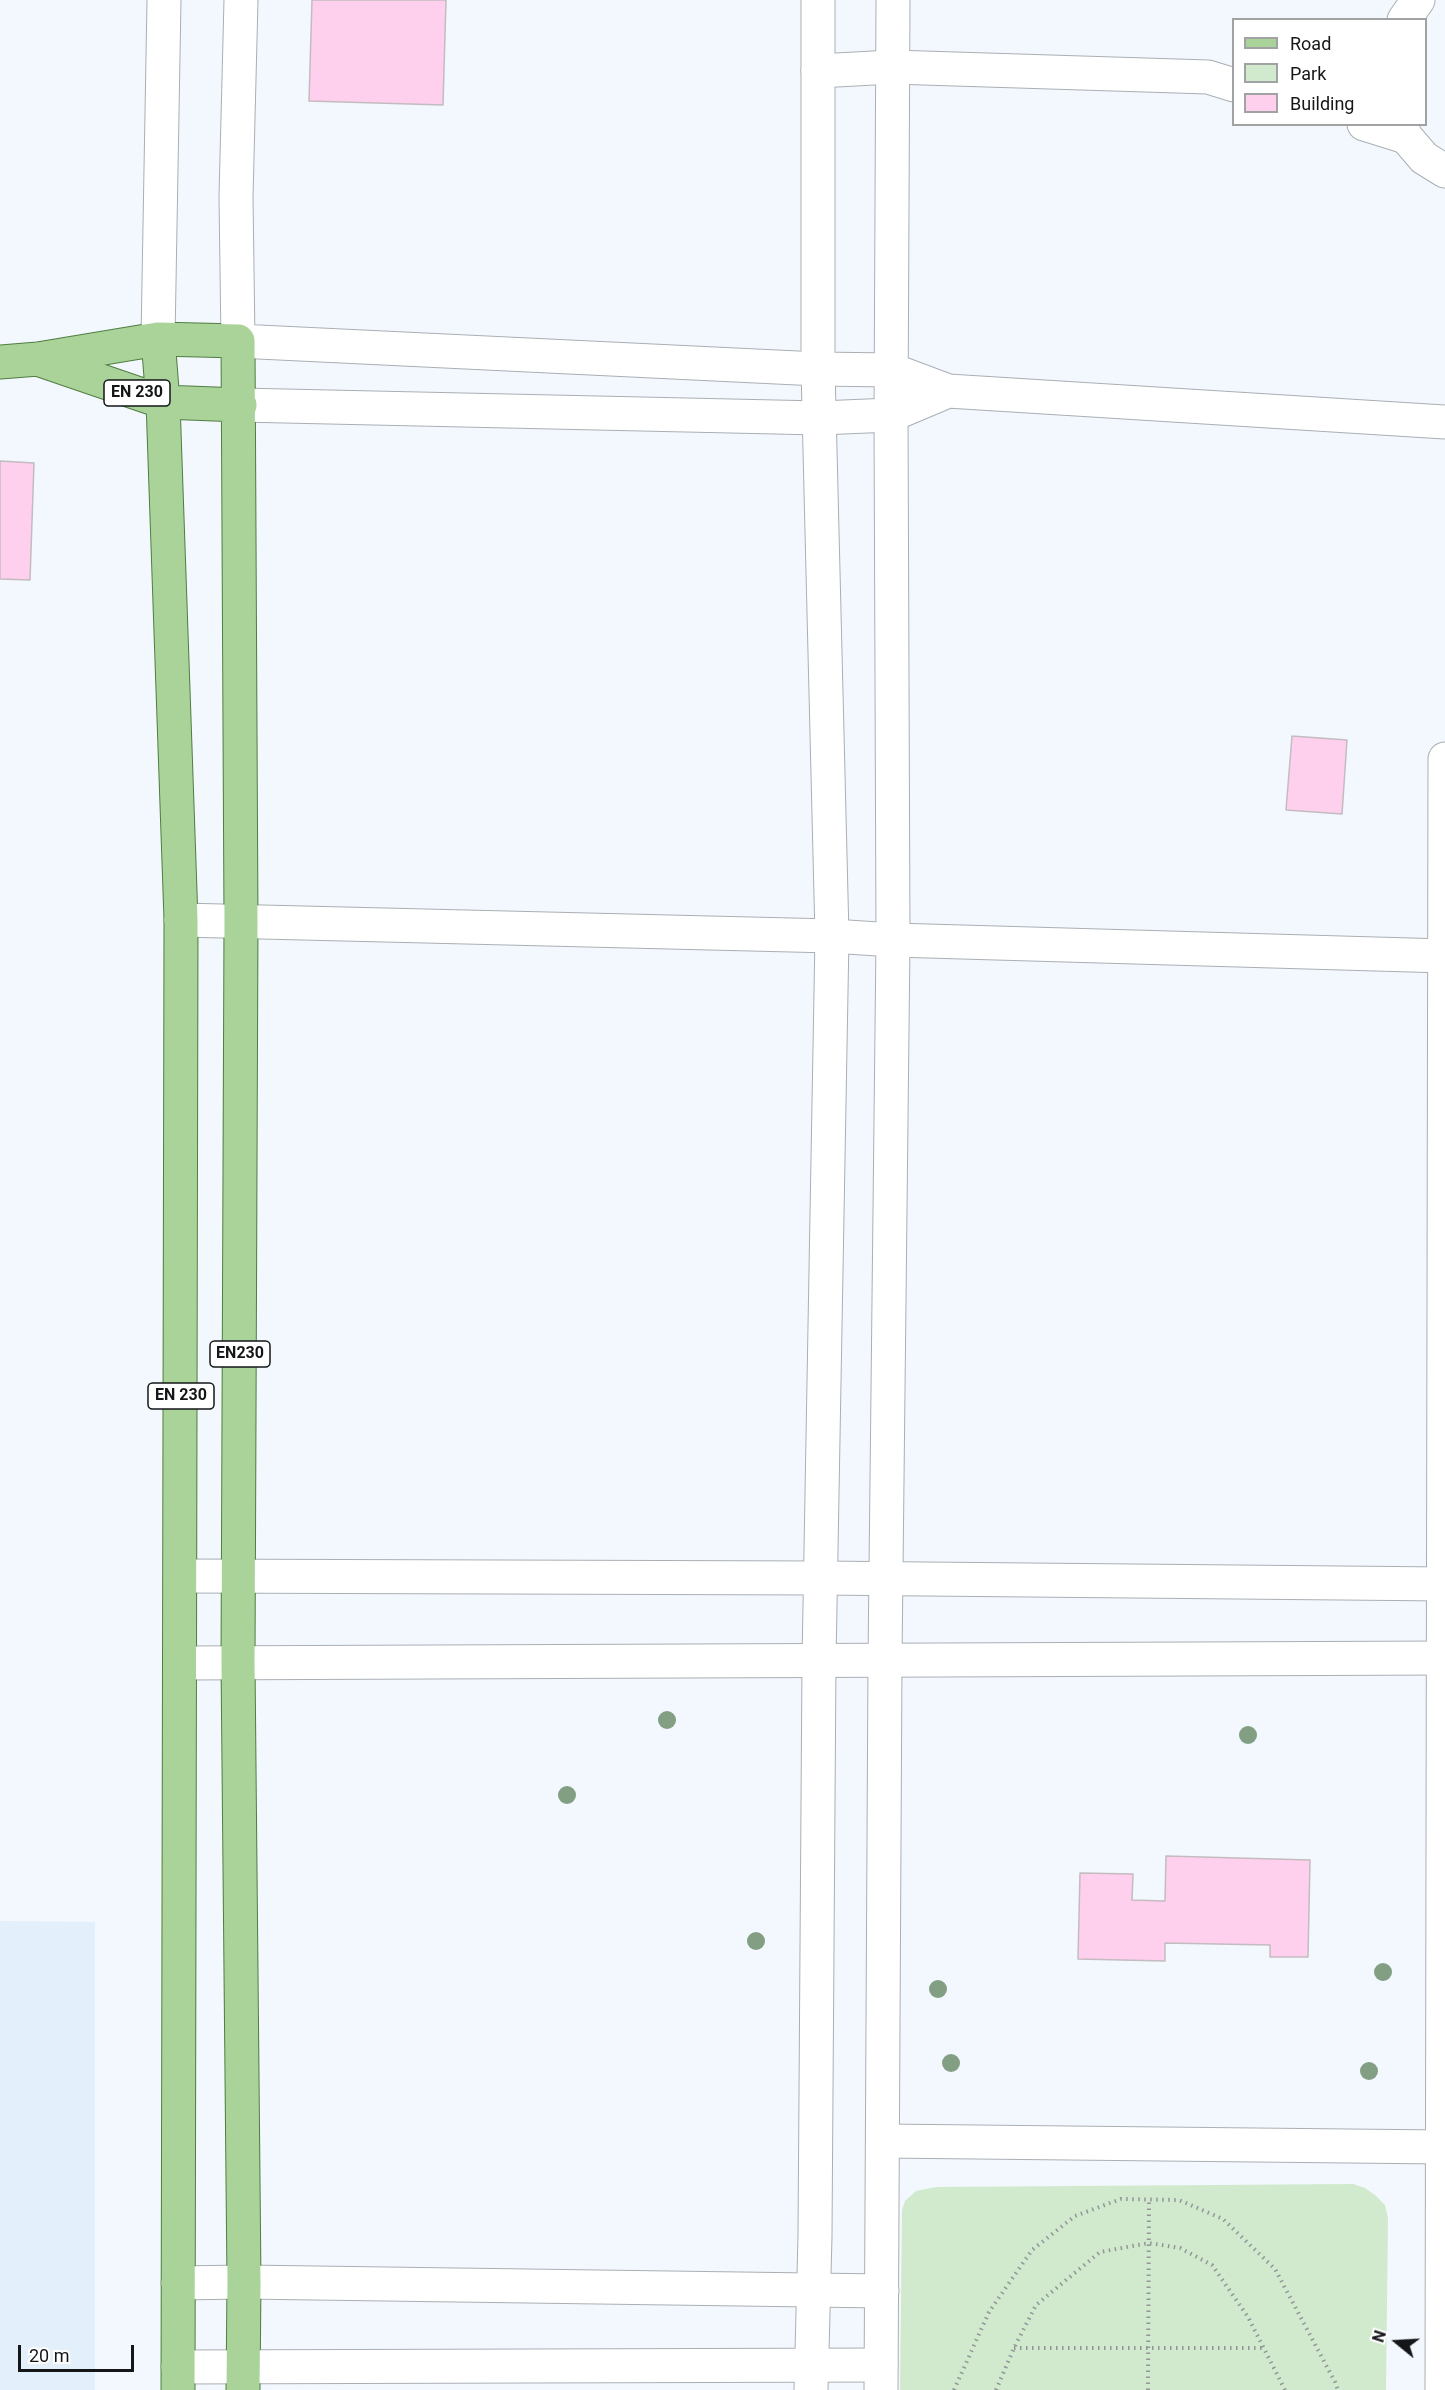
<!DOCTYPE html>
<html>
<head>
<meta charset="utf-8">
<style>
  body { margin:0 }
  #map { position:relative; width:1445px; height:2390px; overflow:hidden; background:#f2f8fd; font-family:Roboto,sans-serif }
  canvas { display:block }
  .legend { position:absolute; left:1232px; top:18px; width:195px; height:108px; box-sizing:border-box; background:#fff; border:2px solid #a1a2a3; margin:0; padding:8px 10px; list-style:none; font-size:18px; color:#141618 }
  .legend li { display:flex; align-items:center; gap:12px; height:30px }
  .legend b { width:30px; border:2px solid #a1a2a3 }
  .north { position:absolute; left:1367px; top:2312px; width:60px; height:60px; -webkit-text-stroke:4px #fff; paint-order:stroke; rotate:288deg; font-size:16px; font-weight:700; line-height:24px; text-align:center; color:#141618 }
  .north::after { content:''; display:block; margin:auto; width:21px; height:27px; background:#141618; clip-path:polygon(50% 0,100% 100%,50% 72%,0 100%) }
  .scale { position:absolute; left:18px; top:2345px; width:116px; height:27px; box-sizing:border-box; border:3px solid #141618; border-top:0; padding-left:8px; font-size:18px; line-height:21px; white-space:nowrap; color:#141618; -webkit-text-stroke:4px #fff; paint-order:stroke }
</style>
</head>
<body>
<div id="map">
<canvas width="1445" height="2390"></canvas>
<ul class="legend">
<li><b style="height:8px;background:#aad39a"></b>Road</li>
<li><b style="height:16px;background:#d1eacd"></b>Park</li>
<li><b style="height:16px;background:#ffcfee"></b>Building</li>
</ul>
<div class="north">N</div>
<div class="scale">20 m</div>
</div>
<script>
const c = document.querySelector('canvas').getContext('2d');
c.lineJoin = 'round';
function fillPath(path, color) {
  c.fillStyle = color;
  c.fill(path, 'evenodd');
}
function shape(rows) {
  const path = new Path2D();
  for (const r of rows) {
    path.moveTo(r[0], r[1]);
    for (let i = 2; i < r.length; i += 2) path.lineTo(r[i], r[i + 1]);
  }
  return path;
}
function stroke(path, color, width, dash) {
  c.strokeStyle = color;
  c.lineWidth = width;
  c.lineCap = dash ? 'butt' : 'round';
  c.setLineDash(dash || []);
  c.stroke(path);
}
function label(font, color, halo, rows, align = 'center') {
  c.font = font + ' Roboto,sans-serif';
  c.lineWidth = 4.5;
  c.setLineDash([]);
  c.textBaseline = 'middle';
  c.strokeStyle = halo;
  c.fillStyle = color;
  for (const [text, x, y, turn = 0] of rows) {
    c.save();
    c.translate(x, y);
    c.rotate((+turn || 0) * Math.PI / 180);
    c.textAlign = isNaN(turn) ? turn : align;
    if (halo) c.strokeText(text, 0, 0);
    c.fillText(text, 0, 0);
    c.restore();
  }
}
fillPath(shape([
  [0,1921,95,1922,95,2390,0,2390]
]), '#e3effa');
fillPath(shape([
  [1353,2184,1365,2188,1376,2196,1385,2205,1388,2218,1386,2390,900,2390,902,2210,905,2201,916,2191,936,2187]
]), '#d1eacd');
const building = shape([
  [312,0,446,0,443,105,309,101,312,0],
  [0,461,34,463,30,580,0,579,0,461],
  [1292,736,1347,740,1342,814,1286,810,1292,736],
  [1166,1856,1310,1860,1308,1957,1270,1957,1270,1945,1165,1943,1165,1961,1078,1959,1080,1873,1133,1874,1132,1900,1165,1901,1166,1856]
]);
fillPath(building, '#ffcfee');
stroke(building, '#c3bcc0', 1.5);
const street = shape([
  [241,0,236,197,238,341,818,369,892,370,948,391,1445,422],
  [818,71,892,67,1208,77,1234,85],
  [1364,124,1406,137],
  [158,339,164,0],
  [240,405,820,418,891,415,948,391],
  [181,920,832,936,893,940,1445,956],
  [181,1576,821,1578,1445,1584],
  [181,1663,1445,1658],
  [883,2141,1442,2147],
  [178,2283,244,2282,882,2291],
  [178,2367,881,2365]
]);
const secondary = shape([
  [1404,20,1418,0],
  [1400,124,1406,137,1424,158,1445,171],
  [811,2390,815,2236,819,1661,832,936,818,369,818,0],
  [881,2390,885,1660,893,940,891,415,893,0],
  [1442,2390,1445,759]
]);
const primary = shape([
  [158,339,163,402,181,920,178,2390],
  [40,360,163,402,240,405],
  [0,362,38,359,158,339,238,341,241,921,238,1662,244,2282,243,2390]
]);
stroke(street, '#aaafb4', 35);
stroke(secondary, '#aaafb4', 35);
stroke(primary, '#507d41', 35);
stroke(shape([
  [1014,2348,1264,2348],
  [954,2390,989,2312,1032,2250,1075,2216,1121,2199,1179,2200,1223,2219,1275,2269,1335,2382,1338,2390],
  [996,2390,1014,2348,1036,2305,1100,2252,1149,2243,1180,2248,1212,2265,1248,2317,1285,2390],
  [1148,2390,1149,2199]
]), '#92969a', 4, [1.5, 4.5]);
stroke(street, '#fff', 33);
stroke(secondary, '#fff', 33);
stroke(primary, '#aad39a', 33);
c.fillStyle = '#829e83';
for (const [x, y] of [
  [667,1720],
  [1248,1735],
  [567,1795],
  [756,1941],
  [1383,1972],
  [938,1989],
  [951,2063],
  [1369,2071]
]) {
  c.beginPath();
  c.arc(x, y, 9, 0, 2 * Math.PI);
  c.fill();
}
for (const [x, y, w] of [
  [137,393,66],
  [240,1354,60],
  [181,1396,66]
]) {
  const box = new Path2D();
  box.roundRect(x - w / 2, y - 13, w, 26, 4.5);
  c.fillStyle = '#fff';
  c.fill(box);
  stroke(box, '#141618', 1.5);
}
label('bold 16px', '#141618', null, [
  ["EN 230",137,393],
  ["EN230",240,1354],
  ["EN 230",181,1396]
]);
</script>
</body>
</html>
